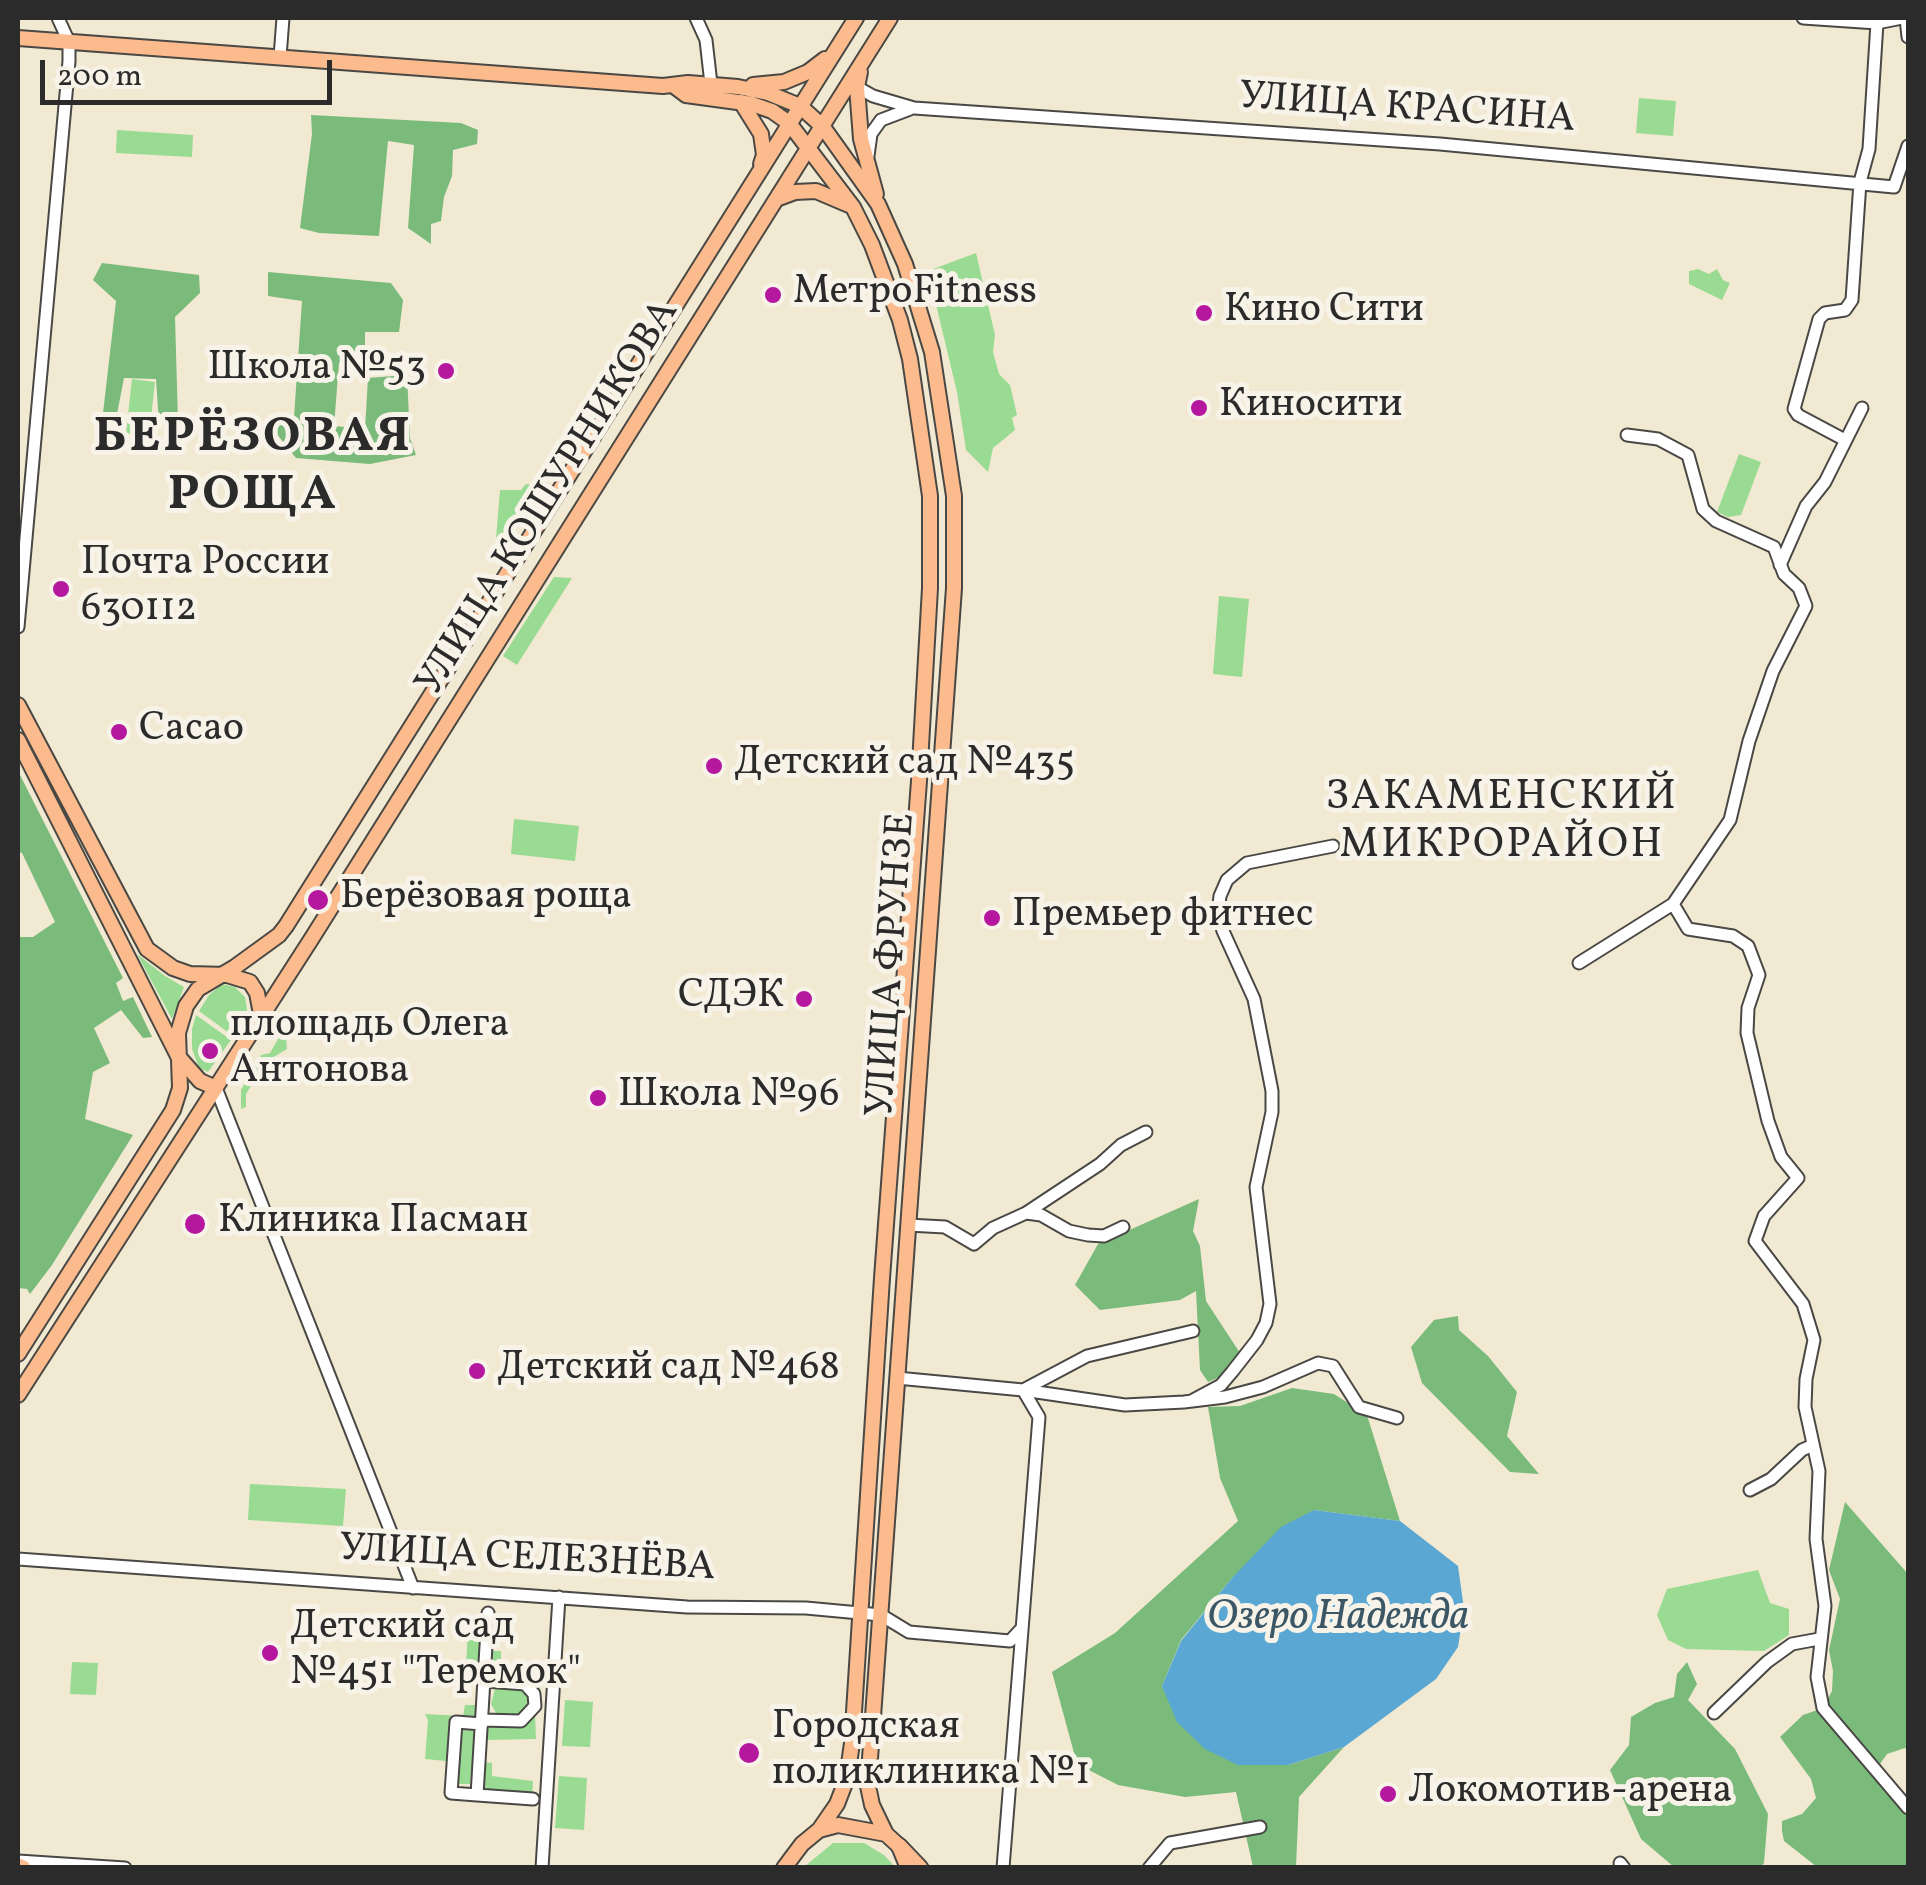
<!DOCTYPE html>
<html>
<head>
<meta charset="utf-8">
<style>
  body { margin:0 }
  #map { position:relative; width:1926px; height:1885px; overflow:hidden; background:#f2e9d2; font-family:Vollkorn,serif }
  canvas { display:block }
  .frame { position:absolute; inset:0; border:20px solid #2b2b2b; pointer-events:none }
  .scale { position:absolute; left:40px; top:60px; width:292px; height:45px; box-sizing:border-box; border:5px solid #2b2b2b; border-top:0; padding-left:12px; font-size:30px; line-height:35px; white-space:nowrap; color:#2b2b2b; -webkit-text-stroke:8px #f7f3e8; paint-order:stroke }
</style>
</head>
<body>
<div id="map">
<canvas width="1926" height="1885"></canvas>
<div class="frame"></div>
<div class="scale">200 m</div>
</div>
<script>
const c = document.querySelector('canvas').getContext('2d');
c.lineJoin = 'round';
function fillPath(path, color) {
  c.fillStyle = color;
  c.fill(path, 'evenodd');
}
function shape(rows) {
  const path = new Path2D();
  for (const r of rows) {
    path.moveTo(r[0], r[1]);
    for (let i = 2; i < r.length; i += 2) path.lineTo(r[i], r[i + 1]);
  }
  return path;
}
function stroke(path, color, width, dash) {
  c.strokeStyle = color;
  c.lineWidth = width;
  c.lineCap = dash ? 'butt' : 'round';
  c.setLineDash(dash || []);
  c.stroke(path);
}
function label(font, color, halo, rows, align = 'center') {
  c.font = font + ' Vollkorn,serif';
  c.lineWidth = 10;
  c.setLineDash([]);
  c.textBaseline = 'middle';
  c.strokeStyle = halo;
  c.fillStyle = color;
  for (const [text, x, y, turn = 0] of rows) {
    c.save();
    c.translate(x, y);
    c.rotate((+turn || 0) * Math.PI / 180);
    c.textAlign = isNaN(turn) ? turn : align;
    if (halo) c.strokeText(text, 0, 0);
    c.fillText(text, 0, 0);
    c.restore();
  }
}
fillPath(shape([
  [1639,98,1676,101,1673,136,1636,133],
  [117,130,193,135,192,157,116,153],
  [976,253,995,335,993,352,999,374,1010,385,1017,415,1012,418,1015,430,993,448,988,472,966,450,957,392,928,271],
  [1698,269,1709,274,1717,269,1723,280,1730,283,1722,300,1689,284,1689,271],
  [132,379,155,382,149,436,126,433],
  [1739,454,1761,462,1741,515,1728,517,1717,512],
  [526,484,541,486,506,539,496,539,500,490,521,490],
  [554,577,572,578,517,665,503,656],
  [1219,596,1249,599,1242,677,1213,674],
  [514,819,579,826,575,861,511,854],
  [137,954,165,976,184,987,172,1019],
  [222,984,235,987,245,997,247,1010,233,1036,199,1011,209,995],
  [196,1015,231,1040,208,1072,199,1068,192,1049,192,1029],
  [285,1027,287,1049,265,1062,246,1094,246,1107,241,1109,241,1090,261,1055,270,1053],
  [250,1484,346,1489,343,1526,248,1520],
  [1758,1570,1770,1603,1789,1609,1789,1635,1764,1651,1686,1649,1668,1640,1657,1615,1667,1589],
  [468,1631,484,1632,481,1682,465,1682],
  [488,1651,501,1651,501,1665,541,1669,540,1693,487,1678],
  [72,1662,98,1663,96,1695,70,1694],
  [518,1685,533,1700,526,1715,501,1717,496,1713,491,1704,495,1689],
  [565,1700,593,1702,590,1747,562,1746],
  [465,1705,480,1705,479,1722,449,1721,446,1761,425,1759,428,1720,425,1714,463,1716],
  [535,1714,536,1739,485,1740,483,1723,522,1725],
  [460,1730,478,1731,476,1771,471,1772,470,1784,457,1784],
  [483,1762,492,1763,492,1776,533,1781,532,1798,479,1794],
  [559,1776,587,1778,584,1830,555,1828],
  [833,1843,864,1843,884,1855,895,1867,804,1867]
]), '#99db92');
fillPath(shape([
  [311,115,461,123,478,130,477,144,453,150,452,176,444,197,441,221,431,224,431,244,408,228,414,145,388,141,379,236,319,233,300,228,312,134],
  [102,263,199,275,200,293,175,317,178,422,159,424,156,379,124,378,117,414,103,413,116,301,93,280],
  [268,272,391,283,403,300,399,332,365,332,365,358,339,363,334,426,365,429,368,378,407,375,410,438,416,455,370,464,296,458,272,428,294,417,302,301,268,296],
  [18,771,123,978,116,983,123,1001,133,997,152,1037,143,1038,121,1010,94,1028,110,1063,93,1072,85,1119,133,1135,52,1265,30,1294,27,1289,18,1288,18,937,33,937,55,922,22,853,18,852],
  [1199,1199,1193,1231,1200,1246,1206,1301,1240,1353,1220,1377,1208,1382,1200,1370,1196,1291,1180,1300,1100,1310,1075,1285,1098,1244],
  [1458,1316,1459,1330,1488,1356,1517,1392,1507,1436,1539,1474,1510,1472,1422,1383,1411,1347,1434,1320],
  [1292,1388,1334,1394,1367,1415,1400,1521,1314,1510,1232,1578,1181,1640,1162,1686,1288,1765,1344,1747,1299,1797,1296,1867,1253,1867,1236,1792,1185,1797,1118,1785,1077,1764,1052,1672,1115,1633,1238,1521,1220,1478,1208,1407,1240,1406],
  [1845,1502,1908,1574,1908,1751,1905,1748,1887,1754,1875,1771,1908,1807,1908,1867,1817,1867,1784,1841,1782,1831,1782,1821,1802,1814,1816,1798,1811,1779,1780,1737,1803,1715,1823,1708,1832,1691,1833,1671,1829,1650,1840,1599,1829,1570],
  [1687,1662,1697,1684,1688,1700,1735,1749,1768,1814,1764,1863,1761,1867,1674,1867,1641,1839,1610,1770,1629,1745,1631,1717,1655,1703,1674,1697,1677,1674]
]), '#7abb7c');
fillPath(shape([
  [1314,1510,1400,1521,1458,1566,1464,1609,1458,1647,1436,1679,1344,1747,1288,1765,1238,1765,1205,1749,1177,1722,1162,1686,1181,1641,1232,1578,1281,1527]
]), '#59a7d2');
const minor = shape([
  [696,18,706,40,711,84],
  [1803,18,1877,23,1902,18],
  [1906,18,1908,37],
  [280,57,283,18],
  [857,87,873,96,914,108,1440,144,1894,187,1908,146],
  [868,156,871,134,881,120,910,109],
  [1845,440,1798,415,1794,409,1819,319,1825,313,1845,310,1852,300,1860,182,1869,149,1877,23],
  [1780,565,1806,506,1825,482,1862,408],
  [18,627,69,61,69,42,58,18],
  [1673,904,1688,929,1733,936,1748,946,1759,975,1748,1008,1747,1033,1768,1121,1781,1157,1798,1178,1764,1216,1755,1241,1803,1304,1814,1340,1806,1379,1805,1407,1819,1471,1816,1539,1825,1606,1817,1677,1823,1708,1908,1808],
  [1579,963,1673,904,1730,820,1749,741,1773,671,1806,606,1799,588,1784,574,1774,547,1716,521,1703,509,1688,455,1658,439,1627,435],
  [216,1088,413,1588],
  [908,1225,945,1227,974,1244,993,1228,1026,1213],
  [1123,1227,1104,1236,1088,1235,1069,1231,1041,1215,1026,1213,1100,1164,1121,1145,1146,1132],
  [897,1378,1023,1390,1039,1417,1003,1868],
  [1023,1390,1125,1405,1184,1402,1225,1397,1263,1387,1318,1363,1333,1366,1359,1407,1397,1418],
  [1023,1390,1087,1356,1193,1331],
  [1193,1400,1221,1385,1232,1372,1257,1340,1266,1323,1270,1304,1256,1187,1272,1112,1272,1091,1254,999,1223,931,1218,913,1220,896,1227,880,1247,863,1333,846],
  [1750,1490,1771,1479,1802,1450,1813,1445],
  [18,1559,687,1607,806,1608,881,1615,909,1632,1010,1641,1022,1628],
  [488,1613,477,1795,533,1799],
  [1714,1713,1767,1662,1792,1644,1819,1639],
  [482,1720,521,1721,535,1706,534,1694,525,1684,485,1681],
  [477,1795,451,1793,456,1722,482,1724],
  [18,1861,125,1868],
  [1620,1863,1624,1868],
  [542,1868,559,1597],
  [1149,1868,1170,1843,1260,1827]
]);
const major = shape([
  [18,38,663,86,688,83,738,87,768,93,800,106,823,127,878,204,905,264,932,352,954,496,954,588,868,1786,872,1805,886,1834],
  [860,72,857,87,861,139,876,194],
  [753,85,784,82,808,72,825,59],
  [674,86,686,95,752,104,772,111,789,123,853,207,872,245,900,320,910,359,930,496,930,588,919,781,882,1278,852,1743,847,1778,837,1804,819,1830],
  [741,102,761,134,764,155,761,164],
  [779,198,795,192,816,191,849,205],
  [18,705,147,949,173,968,190,974,227,975,250,982,257,993,261,1014],
  [18,740,178,1056,200,1081,216,1088],
  [18,1354,173,1110,180,1088,178,1033,186,1006,198,989,235,967,279,935,286,926,856,18],
  [18,1395,312,938,890,18],
  [784,1868,802,1844,819,1830,838,1825,886,1834,899,1846,908,1868]
]);
const highway = shape([
  [899,1846,920,1868],
  [18,1866,23,1868]
]);
stroke(minor, '#494844', 15);
stroke(major, '#494844', 18);
stroke(highway, '#494844', 19);
stroke(minor, '#fff', 11);
stroke(major, '#fbbb8d', 14);
stroke(highway, '#fbbb8d', 15);
for (const [x, y, r, color] of [
  [773,295,10,"#b5179e"],
  [1204,313,10,"#b5179e"],
  [446,371,10,"#b5179e"],
  [1199,408,10,"#b5179e"],
  [61,589,10,"#b5179e"],
  [119,732,10,"#b5179e"],
  [714,766,10,"#b5179e"],
  [318,900,12,"#b5179e"],
  [992,918,10,"#b5179e"],
  [804,999,10,"#b5179e"],
  [210,1051,10,"#b5179e"],
  [598,1098,10,"#b5179e"],
  [195,1224,12,"#b5179e"],
  [477,1371,10,"#b5179e"],
  [270,1653,10,"#b5179e"],
  [749,1753,12,"#b5179e"],
  [1388,1794,10,"#b5179e"]
]) {
  const dot = new Path2D();
  dot.arc(x, y, r, 0, 2 * Math.PI);
  c.fillStyle = color;
  c.fill(dot);
  stroke(dot, '#f7f3e8', 4);
}
label('40px', '#2b2b2b', '#f7f3e8', [
  ["УЛИЦА КРАСИНА",1407,111,4],
  ["УЛИЦА КОШУРНИКОВА",550,499,-58],
  ["УЛИЦА ФРУНЗЕ",894,965,-86],
  ["УЛИЦА СЕЛЕЗНЁВА",527,1561,3]
]);
label('40px', '#2b2b2b', '#f7f3e8', [
  ["МетроFitness",793,295],
  ["Кино Сити",1224,313],
  ["Школа №53",426,371,"right"],
  ["Киносити",1219,408],
  ["Почта России",81,566],
  ["630112",81,612],
  ["Cacao",139,732],
  ["Детский сад №435",734,766],
  ["Берёзовая роща",340,900],
  ["Премьер фитнес",1012,918],
  ["СДЭК",784,999,"right"],
  ["площадь Олега",230,1028],
  ["Антонова",230,1074],
  ["Школа №96",618,1098],
  ["Клиника Пасман",218,1224],
  ["Детский сад №468",497,1371],
  ["Детский сад",290,1630],
  ["№451 \"Теремок\"",290,1676],
  ["Городская",772,1730],
  ["поликлиника №1",772,1776],
  ["Локомотив-арена",1408,1794]
], 'left');
c.letterSpacing = '2.5px';
label('42px', '#2b2b2b', '#f7f3e8', [
  ["ЗАКАМЕНСКИЙ",1502,800],
  ["МИКРОРАЙОН",1502,848]
]);
c.letterSpacing = '0px';
label('italic 42px', '#3b5665', '#f7f3e8', [
  ["Озеро Надежда",1338,1620]
]);
c.letterSpacing = '2.5px';
label('bold 50px', '#2b2b2b', '#f7f3e8', [
  ["БЕРЁЗОВАЯ",253,441],
  ["РОЩА",253,499]
]);
c.letterSpacing = '0px';
</script>
</body>
</html>
